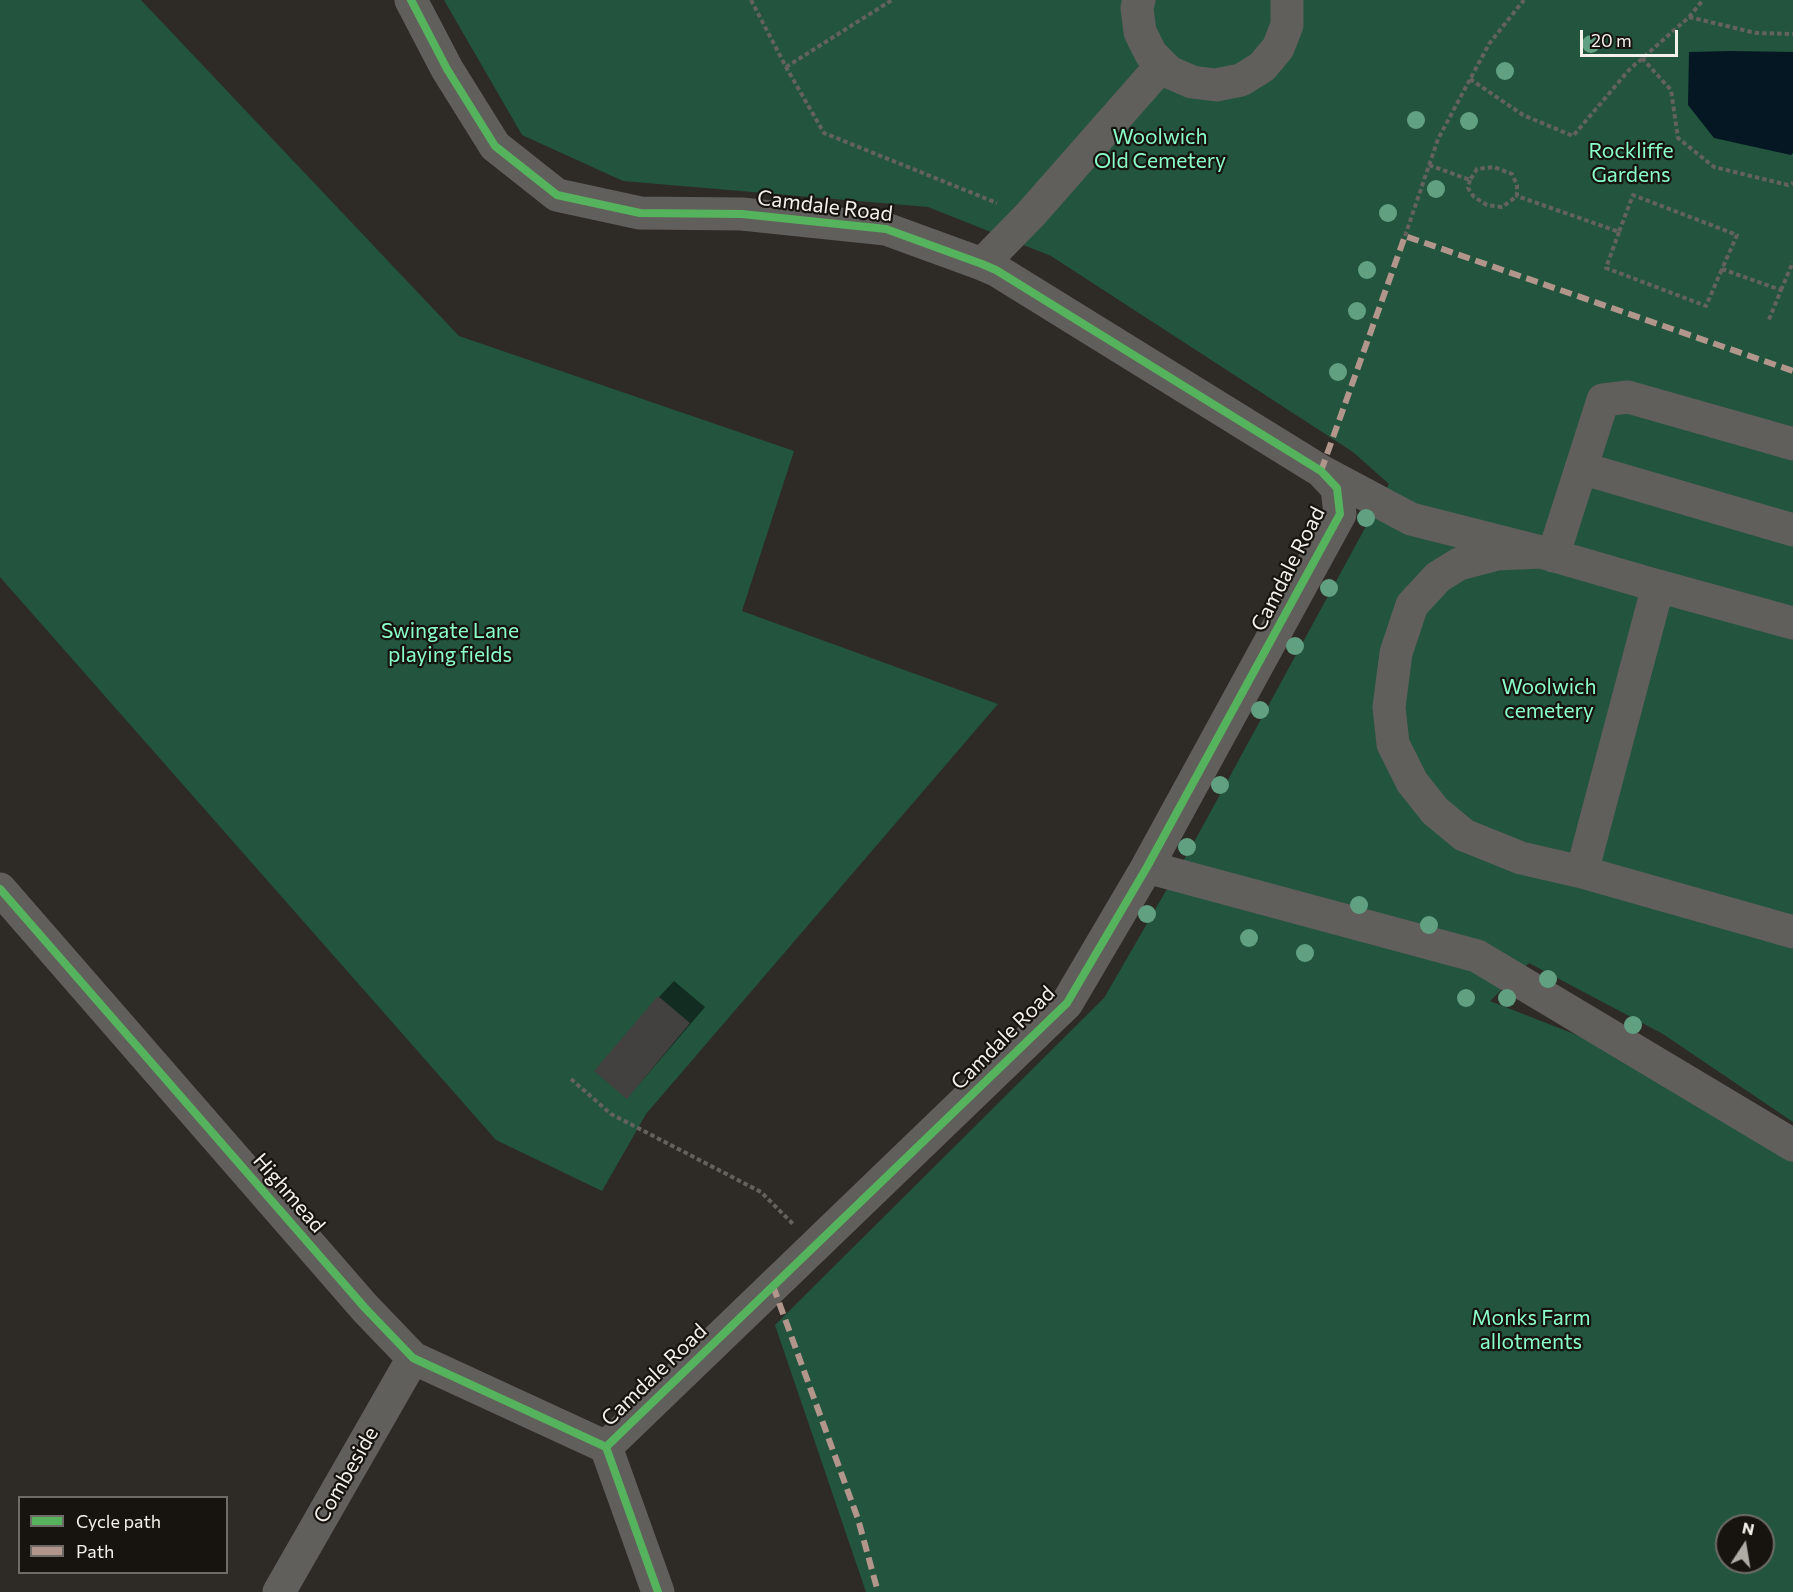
<!DOCTYPE html>
<html>
<head>
<meta charset="utf-8">
<style>
  body { margin:0 }
  #map { position:relative; width:1793px; height:1592px; overflow:hidden; background:#2e2b26; font-family:Commissioner,sans-serif }
  canvas { display:block }
  .legend { position:absolute; left:18px; top:1496px; width:210px; height:78px; box-sizing:border-box; background:#171410; border:2px solid #6f6c67; margin:0; padding:8px 10px; list-style:none; font-size:18px; color:#f4f0ea }
  .legend li { display:flex; align-items:center; gap:12px; height:30px }
  .legend b { width:30px; border:2px solid #6f6c67 }
  .north { position:absolute; left:1715px; top:1514px; width:60px; height:60px; box-sizing:border-box; background:#171410; border:2px solid #6f6c67; border-radius:50%; rotate:12deg; font-size:16px; font-weight:700; line-height:24px; text-align:center; color:#f4f0ea }
  .north::after { content:''; display:block; margin:auto; width:21px; height:27px; background:#afaba5; clip-path:polygon(50% 0,100% 100%,50% 72%,0 100%) }
  .scale { position:absolute; left:1580px; top:30px; width:98px; height:27px; box-sizing:border-box; border:3px solid #f4f0ea; border-top:0; padding-left:8px; font-size:18px; line-height:21px; white-space:nowrap; color:#f4f0ea; -webkit-text-stroke:4px #171410; paint-order:stroke }
</style>
</head>
<body>
<div id="map">
<canvas width="1793" height="1592"></canvas>
<ul class="legend">
<li><b style="height:8px;background:#56b35d"></b>Cycle path</li>
<li><b style="height:8px;background:#b2968c"></b>Path</li>
</ul>
<div class="north">N</div>
<div class="scale">20 m</div>
</div>
<script>
const c = document.querySelector('canvas').getContext('2d');
c.lineJoin = 'round';
function fillPath(path, color) {
  c.fillStyle = color;
  c.fill(path, 'evenodd');
}
function shape(rows) {
  const path = new Path2D();
  for (const r of rows) {
    path.moveTo(r[0], r[1]);
    for (let i = 2; i < r.length; i += 2) path.lineTo(r[i], r[i + 1]);
  }
  return path;
}
function stroke(path, color, width, dash) {
  c.strokeStyle = color;
  c.lineWidth = width;
  c.lineCap = dash ? 'butt' : 'round';
  c.setLineDash(dash || []);
  c.stroke(path);
}
function label(font, color, halo, rows, align = 'center') {
  c.font = font + ' Commissioner,sans-serif';
  c.lineWidth = 4.5;
  c.setLineDash([]);
  c.textBaseline = 'middle';
  c.strokeStyle = halo;
  c.fillStyle = color;
  for (const [text, x, y, turn = 0] of rows) {
    c.save();
    c.translate(x, y);
    c.rotate((+turn || 0) * Math.PI / 180);
    c.textAlign = isNaN(turn) ? turn : align;
    if (halo) c.strokeText(text, 0, 0);
    c.fillText(text, 0, 0);
    c.restore();
  }
}
fillPath(shape([
  [0,0,141,0,459,336,794,451,742,611,998,704,646,1114,602,1191,496,1140,0,577],
  [444,0,1793,0,1793,1122,1663,1034,1529,963,1490,1001,1633,1057,1793,1144,1793,1592,866,1592,775,1325,1104,998,1193,844,1389,484,1353,452,1051,256,928,207,623,181,522,135],
  [1727,1526,1763,1526,1763,1562,1727,1562]
]), '#22543e');
fillPath(shape([
  [1731,51,1793,52,1793,153,1791,155,1714,138,1688,105,1689,52]
]), '#041722');
fillPath(shape([
  [674,981,705,1007,642,1081,627,1097,659,997]
]), '#0007');
fillPath(shape([
  [658,996,690,1023,627,1099,594,1071]
]), '#434040');
stroke(shape([
  [751,0,786,67,824,133,997,203],
  [1689,17,1756,33,1793,34],
  [1642,58,1671,90,1678,138,1714,167,1788,185,1793,183],
  [786,67,892,0],
  [1470,79,1523,115,1573,136,1629,70,1689,17,1703,0],
  [1429,165,1470,180,1477,169,1494,167,1512,174,1517,185,1517,196,1619,232,1633,195,1737,235,1722,269,1781,290,1768,322],
  [1470,180,1468,188,1474,197,1487,205,1502,207,1517,196],
  [1619,232,1606,268,1706,306,1722,269],
  [1405,236,1438,139,1489,44,1524,0],
  [1781,290,1793,262],
  [571,1079,611,1114,761,1192,793,1224]
]), '#64625f', 4, [4.5, 3]);
stroke(shape([
  [411,0,447,69,495,146,557,195,640,213,742,214,886,229,982,264,996,270,1321,471,1337,488,1340,514,1147,867,1067,1003,606,1447],
  [1139,0,1137,8,1140,32,1151,54,1169,72,1192,82,1216,85,1241,80,1262,67,1278,48,1287,25,1287,0],
  [982,264,1030,215,1162,65],
  [1581,468,1793,530],
  [1321,471,1411,519,1541,552,1497,554,1459,564,1438,577,1412,605,1396,653,1389,707,1393,744,1412,782,1435,811,1464,835,1521,858,1582,872,1793,932],
  [1541,552,1658,586,1582,872],
  [1553,556,1603,400,1628,397,1793,444],
  [1658,586,1793,623],
  [1147,867,1477,956,1793,1145],
  [0,889,365,1308,413,1358,606,1447],
  [606,1447,658,1592],
  [279,1592,413,1358]
]), '#615f5b', 33);
stroke(shape([
  [1321,471,1405,236,1793,371],
  [773,1286,858,1519,878,1592]
]), '#b2968c', 6, [12, 6]);
stroke(shape([
  [411,0,447,69,495,146,557,195,640,213,742,214,886,229,982,264,996,270,1321,471,1337,488,1340,514,1147,867,1067,1003,606,1447],
  [0,889,365,1308,413,1358,606,1447],
  [606,1447,658,1592]
]), '#56b35d', 8);
c.fillStyle = '#61a080';
for (const [x, y] of [
  [1591,44],
  [1505,71],
  [1416,120],
  [1469,121],
  [1436,189],
  [1388,213],
  [1367,270],
  [1357,311],
  [1338,372],
  [1366,518],
  [1329,588],
  [1295,646],
  [1260,710],
  [1220,785],
  [1187,847],
  [1359,905],
  [1147,914],
  [1429,925],
  [1249,938],
  [1305,953],
  [1548,979],
  [1466,998],
  [1507,998],
  [1633,1025]
]) {
  c.beginPath();
  c.arc(x, y, 9, 0, 2 * Math.PI);
  c.fill();
}
label('21px', '#8affca', '#171410', [
  ["Woolwich",1160,137],
  ["Old Cemetery",1160,161],
  ["Rockliffe",1631,151],
  ["Gardens",1631,175],
  ["Swingate Lane",450,631],
  ["playing fields",450,655],
  ["Woolwich",1549,687],
  ["cemetery",1549,711],
  ["Monks Farm",1531,1318],
  ["allotments",1531,1342]
]);
label('21px', '#f4f0ea', '#171410', [
  ["Camdale Road",825,206,7],
  ["Camdale Road",1288,569,-63],
  ["Camdale Road",1003,1038,-45],
  ["Highmead",289,1193,49],
  ["Camdale Road",654,1375,-44],
  ["Combeside",346,1475,-60]
]);
</script>
</body>
</html>
